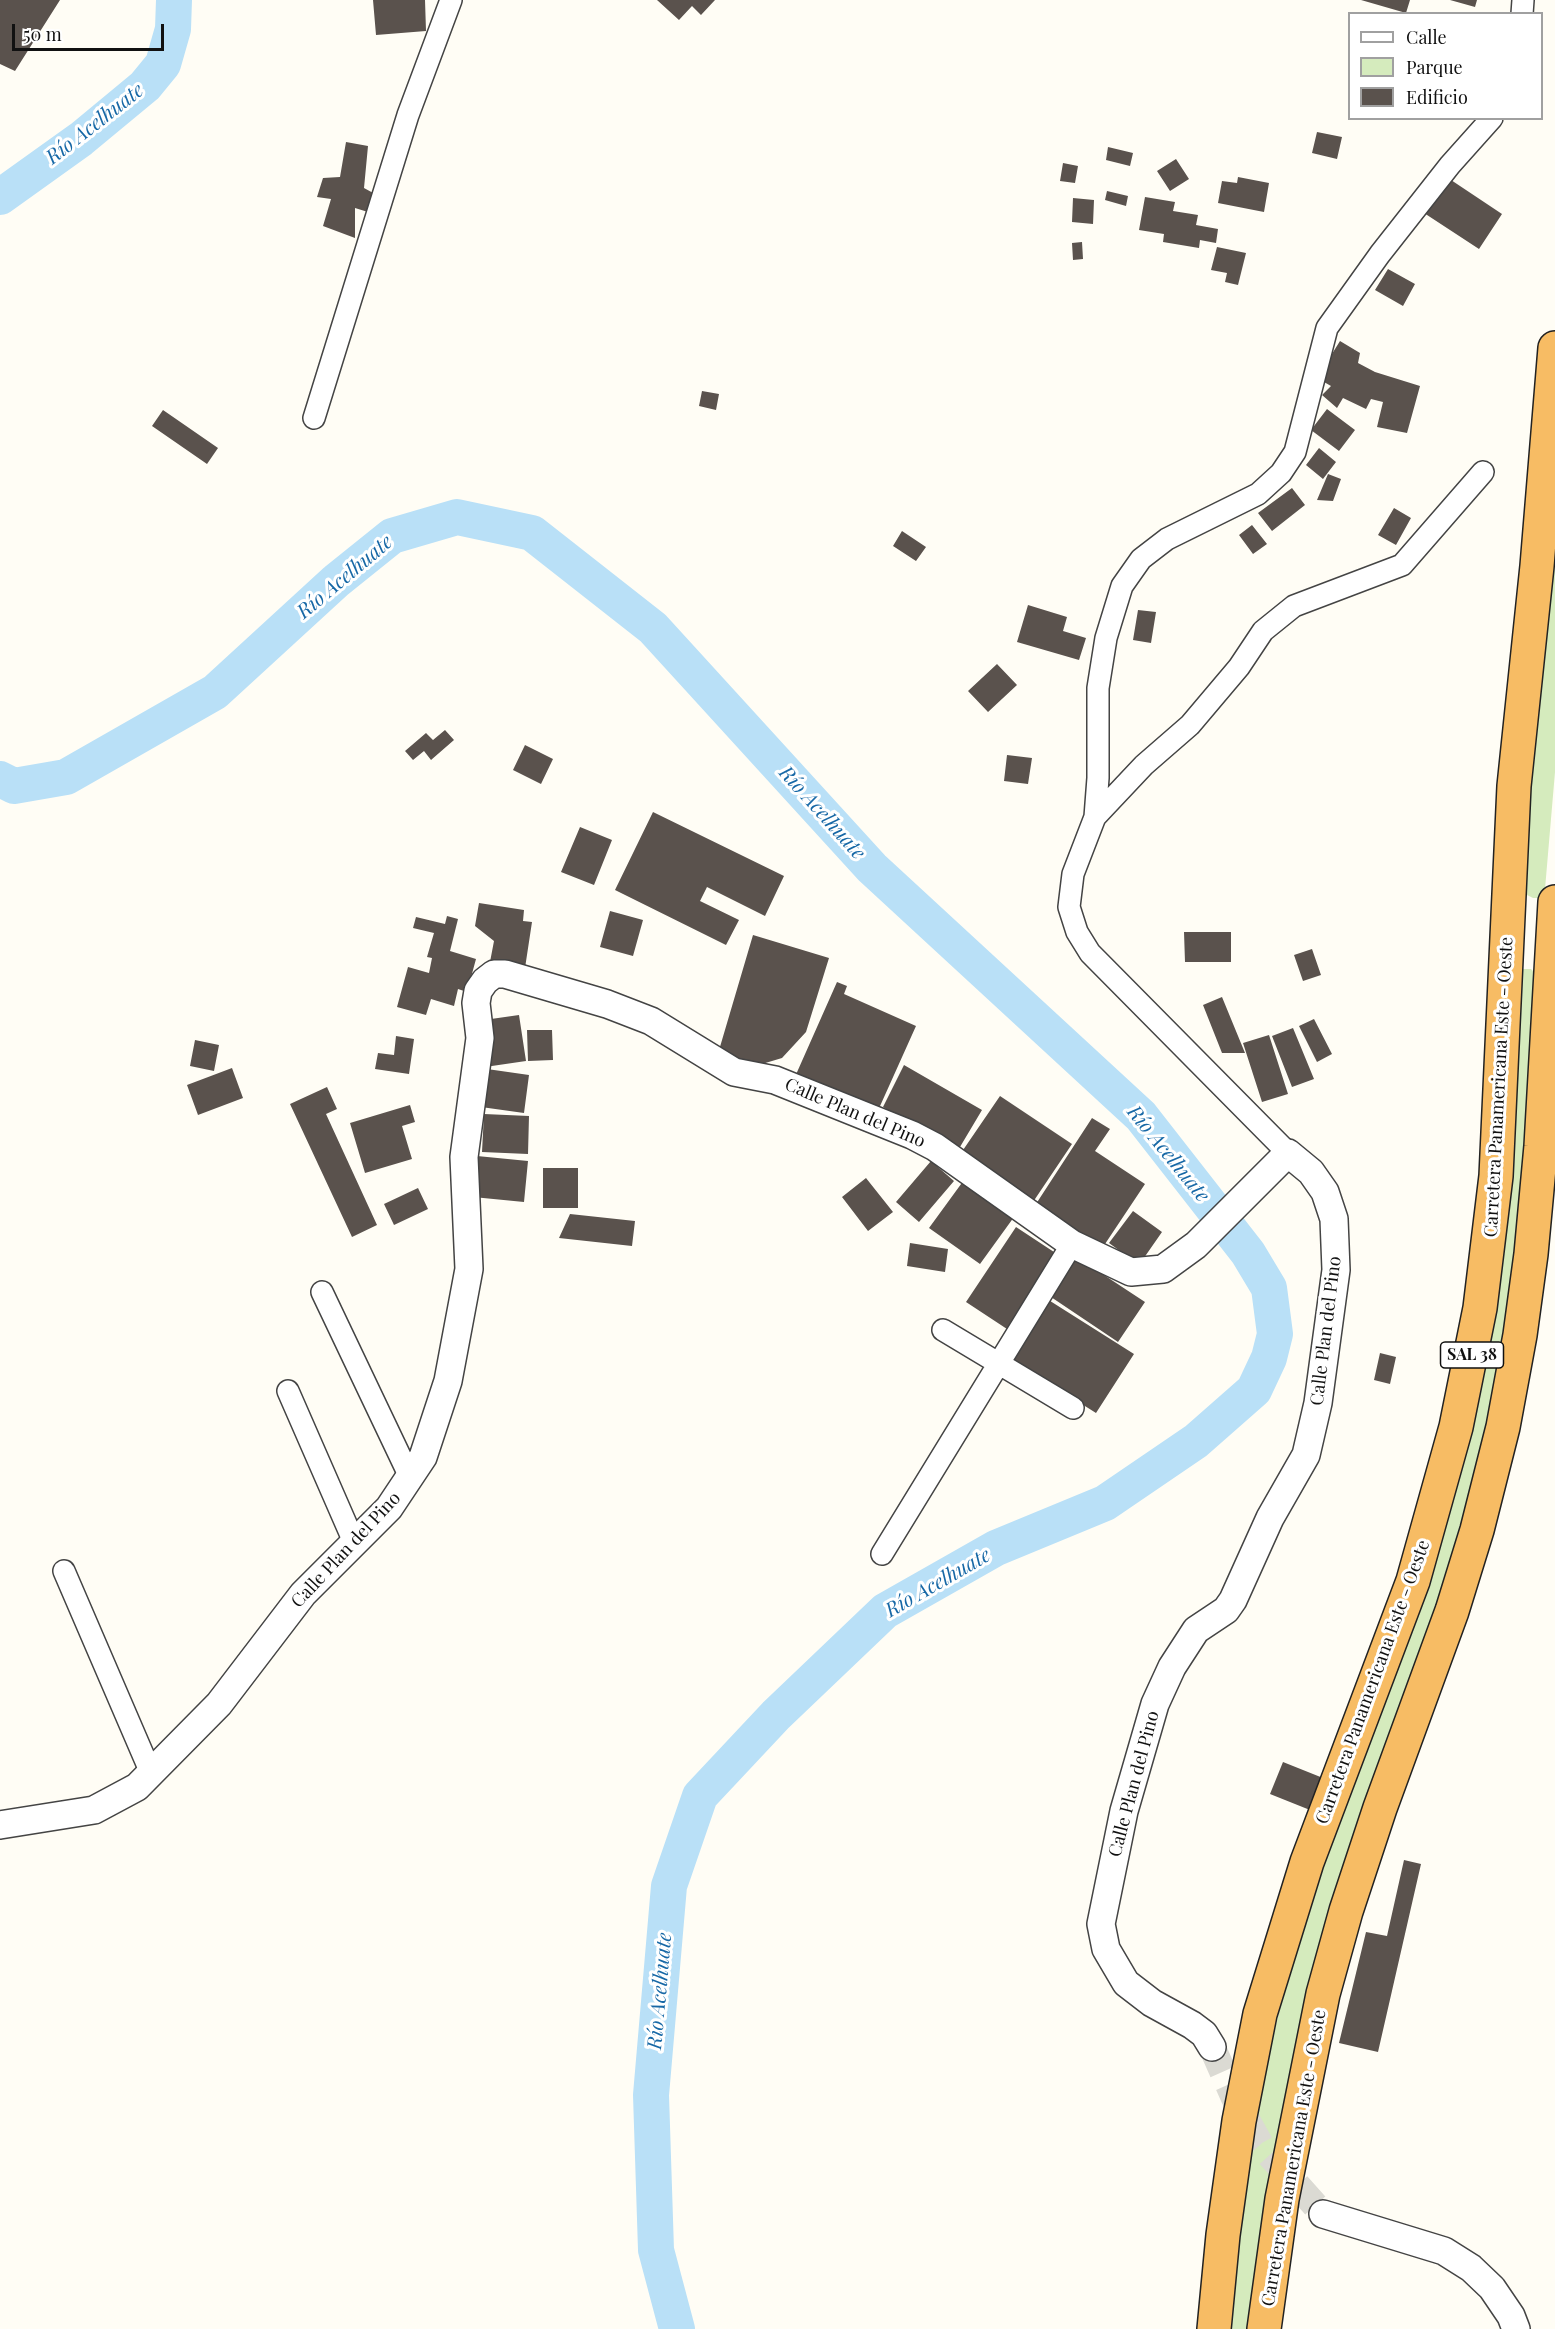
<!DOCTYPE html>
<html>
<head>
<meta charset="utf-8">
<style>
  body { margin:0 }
  #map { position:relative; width:1555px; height:2329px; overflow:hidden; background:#fffdf5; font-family:"Playfair Display",serif }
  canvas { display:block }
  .legend { position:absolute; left:1348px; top:12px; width:195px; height:108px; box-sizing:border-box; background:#fff; border:2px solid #a0a0a0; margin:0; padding:8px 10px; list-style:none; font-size:18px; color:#111 }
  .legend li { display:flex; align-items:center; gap:12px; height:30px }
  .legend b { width:30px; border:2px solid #a0a0a0 }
  .scale { position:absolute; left:12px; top:24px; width:152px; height:27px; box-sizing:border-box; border:3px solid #111; border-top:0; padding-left:8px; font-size:18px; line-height:21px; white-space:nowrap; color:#111; -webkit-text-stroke:4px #fff; paint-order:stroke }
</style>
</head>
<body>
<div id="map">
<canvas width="1555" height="2329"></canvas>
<ul class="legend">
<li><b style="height:8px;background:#fff"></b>Calle</li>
<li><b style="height:16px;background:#d5ebbd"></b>Parque</li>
<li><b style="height:16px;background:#5a524d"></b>Edificio</li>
</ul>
<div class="scale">50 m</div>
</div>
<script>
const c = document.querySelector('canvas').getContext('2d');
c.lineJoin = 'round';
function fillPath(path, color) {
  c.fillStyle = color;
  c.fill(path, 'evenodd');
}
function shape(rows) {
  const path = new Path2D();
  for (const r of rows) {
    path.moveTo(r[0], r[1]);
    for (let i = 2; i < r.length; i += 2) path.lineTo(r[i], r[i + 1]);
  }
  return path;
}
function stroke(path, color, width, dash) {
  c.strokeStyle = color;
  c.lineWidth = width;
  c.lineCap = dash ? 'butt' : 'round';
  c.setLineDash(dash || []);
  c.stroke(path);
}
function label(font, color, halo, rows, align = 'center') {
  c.font = font + ' "Playfair Display",serif';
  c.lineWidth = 6;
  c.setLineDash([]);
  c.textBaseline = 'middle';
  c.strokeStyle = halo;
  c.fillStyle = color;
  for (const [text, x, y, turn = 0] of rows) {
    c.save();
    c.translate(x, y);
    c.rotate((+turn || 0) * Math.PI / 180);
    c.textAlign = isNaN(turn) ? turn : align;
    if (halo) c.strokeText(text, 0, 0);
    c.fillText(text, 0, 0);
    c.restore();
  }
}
fillPath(shape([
  [1555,464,1555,772,1545,889,1539,898,1533,898,1521,892],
  [1518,969,1531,969,1538,976,1512,1326,1460,1546,1382,1774,1257,2329,1225,2329,1250,2159,1267,2063,1289,1970,1307,1903,1416,1603]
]), '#d5ebbd');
stroke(shape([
  [0,197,81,139,145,86,163,64,173,29,174,0],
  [0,779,14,786,66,777,215,692,336,581,392,536,457,517,532,533,653,628,872,868,1141,1116,1248,1253,1269,1288,1275,1334,1269,1358,1254,1390,1196,1441,1105,1503,996,1548,885,1611,776,1715,700,1796,669,1886,651,2095,656,2250,677,2329]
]), '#b9e0f7', 36);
fillPath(shape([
  [0,0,60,0,15,71,0,64],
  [373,0,425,0,426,31,376,35],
  [657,0,715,0,701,15,692,6,679,20],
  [1361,0,1410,0,1406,13],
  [1450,0,1477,0,1475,7],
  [1317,132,1342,137,1337,159,1312,153],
  [346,142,368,146,364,188,375,194,368,212,355,208,355,238,323,226,331,199,317,197,323,178,340,177],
  [1108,147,1133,153,1130,166,1106,160],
  [1176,159,1189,179,1170,191,1157,171],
  [1063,163,1078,166,1075,183,1060,181],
  [1238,177,1269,183,1264,212,1218,203,1222,181,1237,183],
  [1448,178,1502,214,1479,249,1424,213],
  [1107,191,1128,196,1126,206,1105,200],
  [1145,197,1175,202,1173,211,1198,215,1196,225,1218,229,1216,243,1200,240,1199,248,1163,242,1164,234,1139,230],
  [1073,198,1094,200,1093,224,1072,222],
  [1082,242,1083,259,1073,260,1072,243],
  [1217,247,1246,253,1238,285,1225,282,1227,273,1211,270],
  [1388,269,1415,284,1403,306,1375,290],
  [1340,341,1360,353,1358,363,1375,372,1420,386,1407,433,1377,427,1383,402,1371,399,1366,409,1343,398,1337,408,1322,395,1331,386,1317,378],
  [702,391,719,394,716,410,699,406],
  [1327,409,1355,430,1339,451,1311,430],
  [163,410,218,448,207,464,152,426],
  [1319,448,1336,462,1323,479,1306,465],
  [1328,474,1341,479,1333,501,1317,500],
  [1292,488,1305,505,1272,531,1258,513],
  [1394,508,1411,518,1396,545,1378,535],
  [1252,525,1267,544,1253,554,1239,535],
  [902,531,926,547,916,561,893,546],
  [1028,605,1067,617,1063,631,1086,638,1079,660,1017,642],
  [1138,610,1156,612,1151,643,1133,640],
  [997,664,1017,685,988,712,968,691],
  [445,730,454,740,431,760,424,751,413,760,405,751,426,733,433,740],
  [525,745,553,759,541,784,513,770],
  [1007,755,1032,758,1028,784,1004,781],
  [653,812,784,876,765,916,707,887,700,901,739,920,726,945,615,890],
  [580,827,612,840,594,885,561,872],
  [479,903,524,910,523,921,532,922,525,968,490,962,494,941,475,926],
  [610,911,643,920,633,956,600,947],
  [447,916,458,919,450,951,476,959,467,992,458,989,454,1006,431,999,426,1015,397,1007,408,967,429,973,432,958,427,957,434,933,413,928,416,917,445,924],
  [1184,932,1231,932,1231,962,1185,962],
  [753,935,829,958,806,1032,782,1058,752,1067,717,1057],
  [1312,949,1321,975,1303,981,1294,955],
  [837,982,847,986,844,994,916,1026,876,1115,794,1079],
  [1222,997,1245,1053,1222,1053,1203,1005],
  [519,1015,526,1061,485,1067,491,1019],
  [1314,1019,1332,1054,1317,1062,1299,1026],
  [1293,1028,1314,1079,1292,1087,1272,1036],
  [527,1030,552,1030,553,1060,528,1061],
  [1269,1035,1288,1094,1262,1102,1243,1043],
  [396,1036,414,1039,409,1074,375,1069,378,1053,394,1055],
  [195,1040,219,1045,214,1071,190,1066],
  [904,1065,982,1110,957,1152,883,1107],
  [232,1068,243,1098,198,1115,187,1085],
  [487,1069,529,1075,524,1113,481,1107],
  [327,1087,337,1109,326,1114,377,1225,352,1237,290,1104],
  [1000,1096,1072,1144,1033,1202,961,1153],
  [410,1105,415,1122,402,1126,412,1159,365,1173,350,1123],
  [484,1114,529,1116,528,1154,482,1152],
  [1092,1118,1110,1129,1095,1151,1145,1184,1101,1250,1034,1207],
  [477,1156,528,1161,524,1202,473,1197],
  [931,1161,954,1181,919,1222,896,1202],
  [543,1168,578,1168,578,1208,543,1208],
  [866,1178,893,1212,868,1231,842,1197],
  [964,1180,1014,1217,980,1264,929,1228],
  [418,1188,428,1209,394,1225,384,1204],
  [1133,1211,1162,1232,1139,1265,1109,1243],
  [570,1214,635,1221,632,1246,559,1238],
  [1016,1227,1057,1254,1007,1329,966,1302],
  [910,1243,948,1249,945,1272,907,1266],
  [1075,1256,1145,1302,1118,1342,1048,1295],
  [1047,1299,1134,1354,1096,1413,1009,1358],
  [1380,1353,1396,1357,1390,1384,1374,1380],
  [1283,1762,1323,1778,1310,1810,1270,1794],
  [1404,1860,1421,1864,1378,2052,1339,2043,1366,1932,1387,1936]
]), '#5a524d');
stroke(shape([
  [1212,2047,1234,2097,1260,2144,1323,2214]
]), '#dbdad3', 27, [27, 14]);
const minor = shape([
  [1522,14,1523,0],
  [314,418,408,115,451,0],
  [1095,817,1144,765,1190,725,1239,667,1263,631,1294,606,1402,565,1483,472],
  [1288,1153,1090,953,1077,932,1069,907,1073,874,1095,817,1098,778,1098,688,1106,638,1122,586,1141,559,1167,539,1258,494,1281,473,1295,452,1327,328,1380,254,1450,165,1492,118],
  [322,1292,410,1477],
  [943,1330,1073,1408],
  [288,1391,354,1542],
  [882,1554,1072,1244],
  [64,1571,151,1773]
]);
const tertiary = shape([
  [0,1825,94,1810,137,1787,219,1704,303,1594,389,1508,423,1457,448,1381,469,1269,464,1157,480,1038,476,1003,478,991,485,981,494,974,505,974,607,1004,651,1021,734,1072,775,1080,912,1135,935,1147,1072,1244,1131,1272,1163,1269,1196,1245,1288,1153,1311,1172,1325,1192,1334,1219,1336,1270,1318,1403,1306,1455,1270,1518,1233,1600,1226,1610,1196,1630,1172,1667,1155,1704,1124,1811,1101,1924,1106,1949,1126,1983,1152,2003,1192,2025,1204,2034,1212,2047],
  [1323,2214,1444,2251,1471,2268,1492,2288,1511,2316,1516,2329]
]);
const trunk = shape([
  [1214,2329,1223,2235,1239,2121,1260,2014,1307,1862,1413,1581,1456,1427,1480,1308,1496,1176,1514,786,1537,566,1555,348],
  [1264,2329,1282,2199,1323,1994,1346,1911,1380,1808,1452,1611,1477,1530,1503,1427,1520,1335,1531,1254,1541,1146,1555,902]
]);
stroke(minor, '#444', 24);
stroke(tertiary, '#444', 30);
stroke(trunk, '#222', 36);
stroke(minor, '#fff', 21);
stroke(tertiary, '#fff', 27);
stroke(trunk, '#f7bc64', 33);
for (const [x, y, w] of [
  [1472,1355,63]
]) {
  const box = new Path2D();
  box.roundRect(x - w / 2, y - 13, w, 26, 4.5);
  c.fillStyle = '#fff';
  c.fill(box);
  stroke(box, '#111', 1.5);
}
label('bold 16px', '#111', null, [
  ["SAL 38",1472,1355]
]);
label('18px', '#111', '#fff', [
  ["Carretera Panamericana Este - Oeste",1499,1087,-87],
  ["Calle Plan del Pino",855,1113,23],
  ["Calle Plan del Pino",1326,1331,-83],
  ["Calle Plan del Pino",346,1550,-47],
  ["Carretera Panamericana Este - Oeste",1373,1682,-70],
  ["Calle Plan del Pino",1134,1784,-75],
  ["Carretera Panamericana Este - Oeste",1294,2158,-80]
]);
label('italic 20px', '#1768a6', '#fff', [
  ["Río Acelhuate",95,124,-38],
  ["Río Acelhuate",345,577,-40],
  ["Río Acelhuate",822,813,48],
  ["Río Acelhuate",1168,1154,51],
  ["Río Acelhuate",938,1583,-30],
  ["Río Acelhuate",660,1991,-85]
]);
</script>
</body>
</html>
